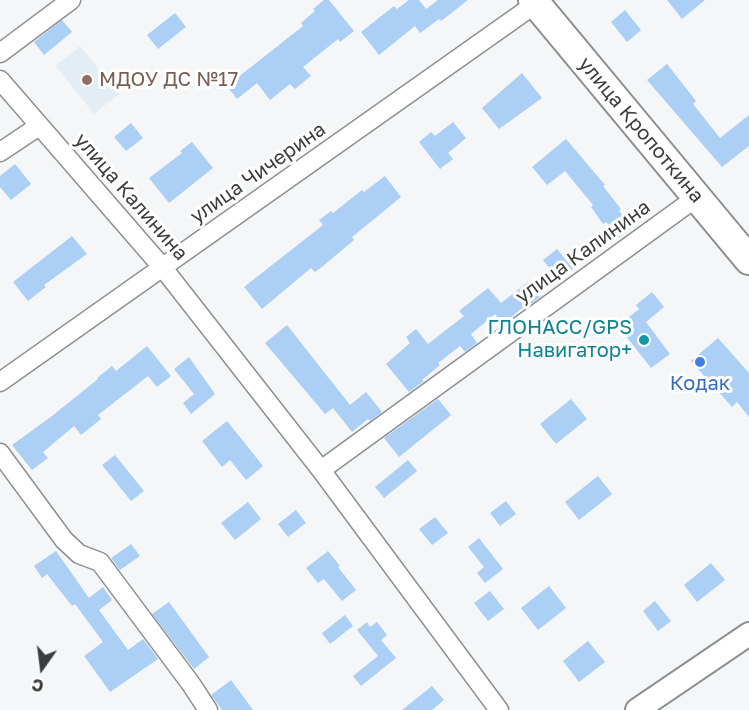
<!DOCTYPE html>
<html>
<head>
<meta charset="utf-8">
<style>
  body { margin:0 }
  #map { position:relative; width:749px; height:710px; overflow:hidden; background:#f4f6f8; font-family:"Golos Text",sans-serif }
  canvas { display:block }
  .north { position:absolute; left:12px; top:638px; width:60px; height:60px; -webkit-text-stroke:4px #fff; paint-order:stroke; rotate:194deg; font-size:16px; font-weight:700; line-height:24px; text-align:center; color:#3c3d3e }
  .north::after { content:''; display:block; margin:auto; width:21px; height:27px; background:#3c3d3e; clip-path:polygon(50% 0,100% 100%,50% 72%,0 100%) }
</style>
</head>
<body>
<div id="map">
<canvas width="749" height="710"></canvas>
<div class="north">С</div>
</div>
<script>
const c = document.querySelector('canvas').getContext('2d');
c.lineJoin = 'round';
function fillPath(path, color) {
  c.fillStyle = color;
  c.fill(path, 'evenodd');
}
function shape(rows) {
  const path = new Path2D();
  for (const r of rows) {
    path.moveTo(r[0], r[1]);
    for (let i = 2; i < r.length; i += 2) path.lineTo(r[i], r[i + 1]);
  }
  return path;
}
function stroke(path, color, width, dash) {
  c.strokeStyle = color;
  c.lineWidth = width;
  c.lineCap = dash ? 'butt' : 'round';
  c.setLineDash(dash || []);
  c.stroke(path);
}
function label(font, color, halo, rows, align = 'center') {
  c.font = font + ' "Golos Text",sans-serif';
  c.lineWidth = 6;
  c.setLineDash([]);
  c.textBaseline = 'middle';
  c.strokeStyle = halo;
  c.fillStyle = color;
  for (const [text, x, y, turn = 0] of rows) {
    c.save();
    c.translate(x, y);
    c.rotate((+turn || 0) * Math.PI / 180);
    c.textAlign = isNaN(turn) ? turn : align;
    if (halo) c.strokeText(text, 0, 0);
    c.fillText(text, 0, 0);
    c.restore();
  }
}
fillPath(shape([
  [80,46,119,94,94,114,56,66]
]), '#e4ecf4');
fillPath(shape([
  [324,0,329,0,354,31,340,42,338,39,303,67,311,76,295,89,290,84,270,100,257,83,237,99,227,86,303,26,301,23,315,11,313,9],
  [409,0,419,0,426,9,438,0,468,0,441,21,439,19,420,33,415,26,379,55,361,32,394,6,397,9],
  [667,0,705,0,682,19],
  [625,10,641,30,627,42,611,22],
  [175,13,186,27,158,49,147,35],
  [62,20,72,32,44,55,34,42],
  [667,64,696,101,693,104,720,138,749,115,749,146,722,167,647,80],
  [522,73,542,98,499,129,482,108],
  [453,122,466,138,448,153,453,159,440,169,419,142,431,132,435,136],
  [131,123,143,138,126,151,114,137],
  [566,139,605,185,603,186,621,209,619,211,632,227,619,238,606,222,603,224,591,207,593,205,565,171,547,185,532,167],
  [192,142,213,168,169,203,149,178,182,153,180,151],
  [15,164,31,184,11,200,0,187,0,176],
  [385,176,401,197,352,237,354,240,323,266,315,272,311,268,262,309,244,287,323,225,319,220,331,211,333,213,362,190,364,192],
  [72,236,87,254,44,285,46,287,28,301,13,282],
  [557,249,573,269,559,280,543,260],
  [528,282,540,297,528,306,526,305,503,324,495,314,471,334,477,343,465,352,460,346,438,363,440,365,422,380,424,381,409,392,386,364,410,343,406,337,416,329,428,344,464,316,459,311,488,288,501,303],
  [652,292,664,307,646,322,670,354,651,368,618,326,639,309,636,305],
  [287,325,350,405,366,392,382,412,370,421,368,419,352,432,333,408,325,414,265,343],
  [718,338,749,373,749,417,737,402,732,407,691,361],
  [147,346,171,376,157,387,148,376,98,415,101,419,81,435,74,426,43,452,48,458,32,470,12,445,52,416,98,379,97,378,112,366,116,371],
  [189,357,215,394,191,414,183,403,194,394,174,369],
  [438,399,451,415,399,457,384,438],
  [571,399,587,419,556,444,540,424],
  [227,421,263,466,246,480,230,460,222,467,202,441],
  [115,455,144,491,131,501,102,465],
  [408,460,417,471,384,498,375,487],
  [598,476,612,494,579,520,565,502],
  [506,501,516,514,500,526,490,513],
  [248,502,261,519,235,540,221,523],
  [296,510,306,523,288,537,278,524],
  [435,517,448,533,432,545,419,529],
  [479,538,503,569,485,583,477,573,484,567,468,547],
  [131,544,140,556,120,570,111,558],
  [56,551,89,598,103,587,112,600,99,610,128,650,143,639,158,659,110,692,84,656,103,642,75,604,72,606,47,574,42,578,34,566],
  [328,551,340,566,338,567,356,590,342,601,324,579,318,583,306,568],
  [711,563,725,580,697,602,684,585],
  [549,586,566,608,538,630,521,608],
  [490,591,504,609,488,621,474,603],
  [655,601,671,621,658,631,643,611],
  [169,602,209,657,194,669,152,614],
  [345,615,353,626,330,644,322,633],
  [367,622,370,627,377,622,387,635,381,640,396,658,361,686,353,676,378,656,357,630],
  [588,641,605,662,579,682,563,661],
  [231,680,253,710,222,710,217,703,211,695],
  [432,686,444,700,432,710,402,710]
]), '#abcff5');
const minor = shape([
  [0,53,71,0],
  [0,80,163,268,321,470,499,710],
  [0,152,39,126],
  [0,382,541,0],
  [0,453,64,540,79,554,100,562,191,684,208,710],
  [321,470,697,197]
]);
const tertiary = shape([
  [637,710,749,634]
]);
const primary = shape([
  [533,0,749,260]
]);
stroke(minor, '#8d8f91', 21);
stroke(tertiary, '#8d8f91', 26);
stroke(primary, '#8d8f91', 32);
stroke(minor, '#fff', 18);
stroke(tertiary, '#fff', 22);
stroke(primary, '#fff', 28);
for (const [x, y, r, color] of [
  [87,80,6,"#8d6e63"],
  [644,340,6,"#0f9aa8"],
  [700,362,6,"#3f7fe0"]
]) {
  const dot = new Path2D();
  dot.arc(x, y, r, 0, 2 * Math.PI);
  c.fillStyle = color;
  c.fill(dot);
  stroke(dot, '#fff', 2);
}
label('20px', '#785e54', '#fff', [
  ["МДОУ ДС №17",99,80]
], 'left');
label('20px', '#3c3d3e', '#fff', [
  ["улица Кропоткина",641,130,50],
  ["улица Чичерина",258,173,-35],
  ["улица Калинина",131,197,49],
  ["улица Калинина",583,252,-36]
]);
label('20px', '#0d838f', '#fff', [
  ["ГЛОНАСС/GPS",632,328],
  ["Навигатор+",632,351]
], 'right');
label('20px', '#366cbe', '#fff', [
  ["Кодак",700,384]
]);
</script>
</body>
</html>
